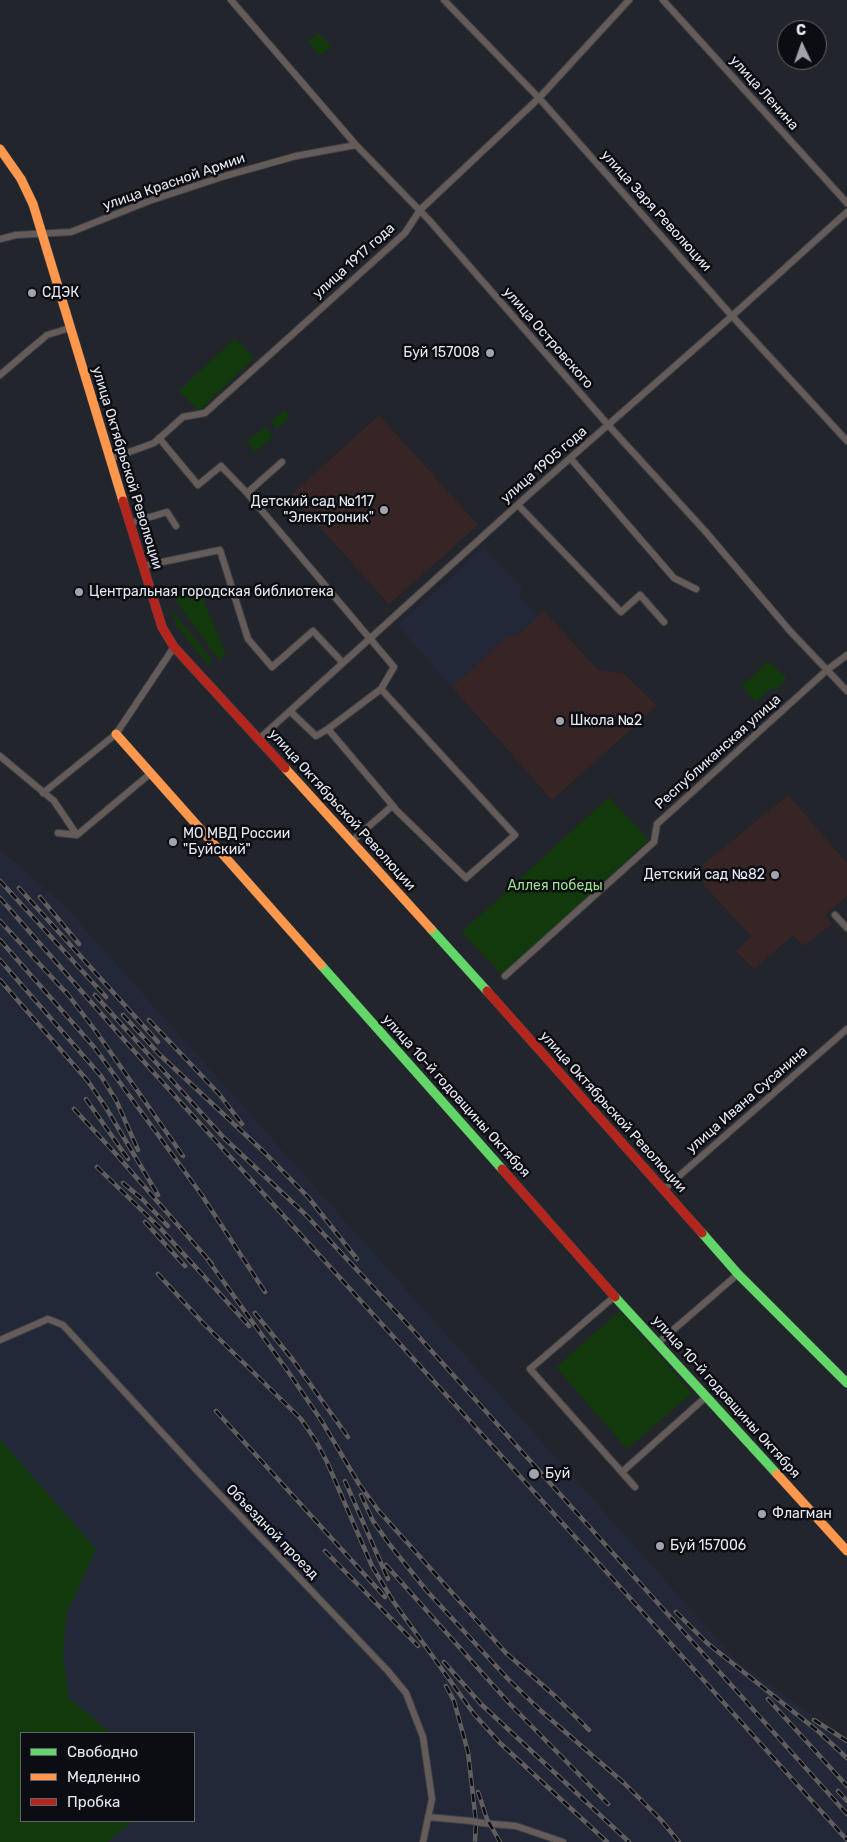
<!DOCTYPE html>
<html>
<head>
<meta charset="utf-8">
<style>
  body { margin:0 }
  #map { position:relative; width:847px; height:1842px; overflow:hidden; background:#23252c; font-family:Rubik,sans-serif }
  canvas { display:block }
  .legend { position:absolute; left:20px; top:1732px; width:175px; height:90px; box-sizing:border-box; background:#0b0d13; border:1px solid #63656c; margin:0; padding:6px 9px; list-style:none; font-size:15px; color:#e6e9f2 }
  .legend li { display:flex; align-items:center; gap:10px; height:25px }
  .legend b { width:25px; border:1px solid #63656c }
  .north { position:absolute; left:777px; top:20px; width:50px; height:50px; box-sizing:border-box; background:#0b0d13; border:1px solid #63656c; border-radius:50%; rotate:357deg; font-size:14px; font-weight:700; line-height:20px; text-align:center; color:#e6e9f2 }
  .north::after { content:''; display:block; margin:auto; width:18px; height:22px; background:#a2a4ad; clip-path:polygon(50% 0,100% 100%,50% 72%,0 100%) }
</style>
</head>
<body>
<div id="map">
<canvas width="847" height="1842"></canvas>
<ul class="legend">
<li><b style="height:6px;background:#63d668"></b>Свободно</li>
<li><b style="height:6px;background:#ff974d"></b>Медленно</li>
<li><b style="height:6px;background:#b3261e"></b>Пробка</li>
</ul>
<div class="north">С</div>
</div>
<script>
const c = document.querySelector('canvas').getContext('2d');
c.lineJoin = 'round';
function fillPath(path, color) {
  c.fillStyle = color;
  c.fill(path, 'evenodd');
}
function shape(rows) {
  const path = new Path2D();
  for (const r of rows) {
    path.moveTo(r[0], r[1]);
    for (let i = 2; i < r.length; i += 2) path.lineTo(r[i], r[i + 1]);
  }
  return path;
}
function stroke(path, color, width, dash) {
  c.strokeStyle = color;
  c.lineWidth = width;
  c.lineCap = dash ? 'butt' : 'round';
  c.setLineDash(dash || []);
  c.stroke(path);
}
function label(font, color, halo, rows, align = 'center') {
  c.font = font + ' Rubik,sans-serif';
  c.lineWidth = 5;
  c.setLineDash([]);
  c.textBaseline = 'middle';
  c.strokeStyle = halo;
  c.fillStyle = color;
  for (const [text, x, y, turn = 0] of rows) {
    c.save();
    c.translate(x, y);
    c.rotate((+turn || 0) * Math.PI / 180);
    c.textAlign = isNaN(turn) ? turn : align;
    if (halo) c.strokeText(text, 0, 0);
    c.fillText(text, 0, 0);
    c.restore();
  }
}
fillPath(shape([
  [483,548,522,587,520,597,538,617,520,633,507,637,452,687,398,625],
  [0,850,62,903,736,1660,847,1740,847,1842,107,1842,133,1821,194,1821,194,1733,114,1733,109,1731,69,1698,63,1653,67,1613,96,1549,0,1439]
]), '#232839');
fillPath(shape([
  [379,415,478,525,389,604,291,495],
  [544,611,598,670,623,673,657,706,552,800,452,687,507,637,520,633],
  [788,795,847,863,847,896,825,915,832,924,803,946,793,935,754,969,736,951,751,936,704,885,703,865]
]), '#362524');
fillPath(shape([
  [318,33,331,46,320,56,308,42],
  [235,338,254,358,199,411,179,391],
  [284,410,290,417,277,429,271,422],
  [265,427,273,437,255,452,247,442],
  [197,584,226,654,219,660,169,591],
  [171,609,213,661,208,665,177,626],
  [768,661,787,678,776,691,771,688,756,702,742,686],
  [609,797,649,840,502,975,462,932],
  [620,1311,692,1393,627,1449,556,1367],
  [0,1439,96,1549,67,1613,63,1653,69,1698,109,1731,114,1733,21,1733,21,1821,133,1821,107,1842,0,1842]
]), '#12390b');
const street = shape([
  [231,0,356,145,429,220,609,426,705,531,790,631,847,691],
  [444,0,539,98,732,316,847,441],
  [663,0,847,203],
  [0,239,16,235,71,232,149,201,225,176,296,156,356,145],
  [0,375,47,335,70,328],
  [159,438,198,485,221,466,247,493,394,667,381,689,515,835,466,878,392,806,351,842],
  [110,459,154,443,183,417,205,413,405,233,420,210,539,98,629,0],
  [571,459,674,578,696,589],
  [247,493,282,462],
  [518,505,621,612,640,595,664,622],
  [130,523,167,512,176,526],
  [143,566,220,550,248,639,272,667,313,631,343,663],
  [290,711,316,736,328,729,394,807],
  [328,729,381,689],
  [259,739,535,489,732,316,847,212],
  [0,756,54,801,77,835],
  [43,793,116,734,174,647],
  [58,833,77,835,151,773],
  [835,915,847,928],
  [505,976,654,842,657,824,827,670,847,655],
  [663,1190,847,1029],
  [615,1296,530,1369,635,1487],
  [0,1340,48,1319,63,1325,201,1475,387,1670,406,1693,423,1737,432,1799,423,1842],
  [658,1343,738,1274],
  [622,1472,707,1396],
  [428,1817,471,1821],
  [482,1823,516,1826,563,1842]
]);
const fast = shape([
  [431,929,487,991],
  [321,965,502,1169],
  [702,1233,738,1274,847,1383],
  [615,1297,777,1474]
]);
const slow = shape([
  [0,149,21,179,33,204,123,501],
  [116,734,321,965],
  [285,768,431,929],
  [777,1474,847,1551]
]);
const jam = shape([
  [123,501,162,627,174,647,285,768],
  [487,991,702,1233],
  [502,1169,615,1297]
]);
stroke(street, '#3f4147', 8);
stroke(fast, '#3f4147', 10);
stroke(slow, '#3f4147', 10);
stroke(jam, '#3f4147', 10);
stroke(street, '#655c59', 6);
stroke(fast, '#63d668', 9);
stroke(slow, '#ff974d', 9);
stroke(jam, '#b3261e', 9);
const rail = shape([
  [0,881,106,997],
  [19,888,158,1042],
  [40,897,79,944],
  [0,898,126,1042,585,1548,847,1840],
  [0,921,70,997],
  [0,940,94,1047,201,1194,265,1292],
  [0,960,101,1076,116,1100,138,1150],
  [0,980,87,1080,105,1106,158,1195],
  [66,992,95,1030,183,1156],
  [95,995,224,1138,305,1214,411,1328,847,1814],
  [123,1015,159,1054,265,1153,308,1197,357,1259],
  [149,1020,219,1094,242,1124],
  [86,1099,128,1159],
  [74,1109,115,1153,212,1264],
  [97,1167,161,1229,249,1326],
  [123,1183,141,1198,168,1226],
  [145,1222,185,1266],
  [208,1260,287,1370,321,1420,359,1484,378,1510,506,1653,555,1696,589,1730],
  [158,1274,204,1324,301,1419,316,1441,327,1462,372,1566,393,1601,474,1714,500,1743,607,1842],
  [255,1313,293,1360,348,1437],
  [216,1411,385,1597],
  [345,1481,388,1579],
  [361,1495,373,1521,390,1545,426,1590,508,1679,540,1710,624,1783,661,1820,679,1842],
  [325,1551,418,1646],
  [386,1565,509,1703,608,1804],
  [676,1612,707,1643,819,1732,847,1758],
  [444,1662,481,1704,629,1842],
  [446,1686,454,1701,468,1752,476,1822,475,1842],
  [768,1699,847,1786],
  [814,1720,847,1741],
  [838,1791,847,1801],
  [478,1792,487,1819,500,1842]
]);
stroke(rail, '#615e5f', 4.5);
stroke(rail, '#0b0d13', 2.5, [8]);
const streetBridge = shape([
  [471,1821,482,1823]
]);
stroke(streetBridge, '#3f4147', 8, []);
stroke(streetBridge, '#655c59', 6);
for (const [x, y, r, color] of [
  [32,293,5,"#a2a4ad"],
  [490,353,5,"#a2a4ad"],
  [384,510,5,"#a2a4ad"],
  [79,592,5,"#a2a4ad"],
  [560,721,5,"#a2a4ad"],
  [173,842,5,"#a2a4ad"],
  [775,875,5,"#a2a4ad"],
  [534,1474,6,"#a2a4ad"],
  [762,1514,5,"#a2a4ad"],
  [660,1546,5,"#a2a4ad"]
]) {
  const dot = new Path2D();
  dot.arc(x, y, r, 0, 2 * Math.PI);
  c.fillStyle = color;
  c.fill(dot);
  stroke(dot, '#0b0d13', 2);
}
label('14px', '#e6e9f2', '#0b0d13', [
  ["улица Ленина",764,93,48],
  ["улица Красной Армии",174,182,-19],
  ["улица Заря Революции",656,211,48],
  ["улица 1917 года",354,261,-42],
  ["улица Островского",548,338,49],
  ["улица 1905 года",544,465,-41],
  ["улица Октябрьской Революции",127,468,73],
  ["Республиканская улица",718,752,-42],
  ["улица Октябрьской Революции",342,810,48],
  ["улица 10-й годовщины Октября",456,1096,48],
  ["улица Ивана Сусанина",747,1100,-41],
  ["улица Октябрьской Революции",613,1112,48],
  ["улица 10-й годовщины Октября",726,1397,48],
  ["Объездной проезд",272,1532,46]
]);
label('14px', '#e6e9f2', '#0b0d13', [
  ["СДЭК",42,293],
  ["Буй 157008",480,353,"right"],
  ["Детский сад №117",374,502,"right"],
  ["\"Электроник\"",374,518,"right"],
  ["Центральная городская библиотека",89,592],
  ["Школа №2",570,721],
  ["МО МВД России",183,834],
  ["\"Буйский\"",183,850],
  ["Детский сад №82",765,875,"right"],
  ["Буй",545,1474],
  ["Флагман",772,1514],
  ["Буй 157006",670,1546]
], 'left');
label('14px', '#99e38b', '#0b0d13', [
  ["Аллея победы",555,886]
]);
</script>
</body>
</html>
